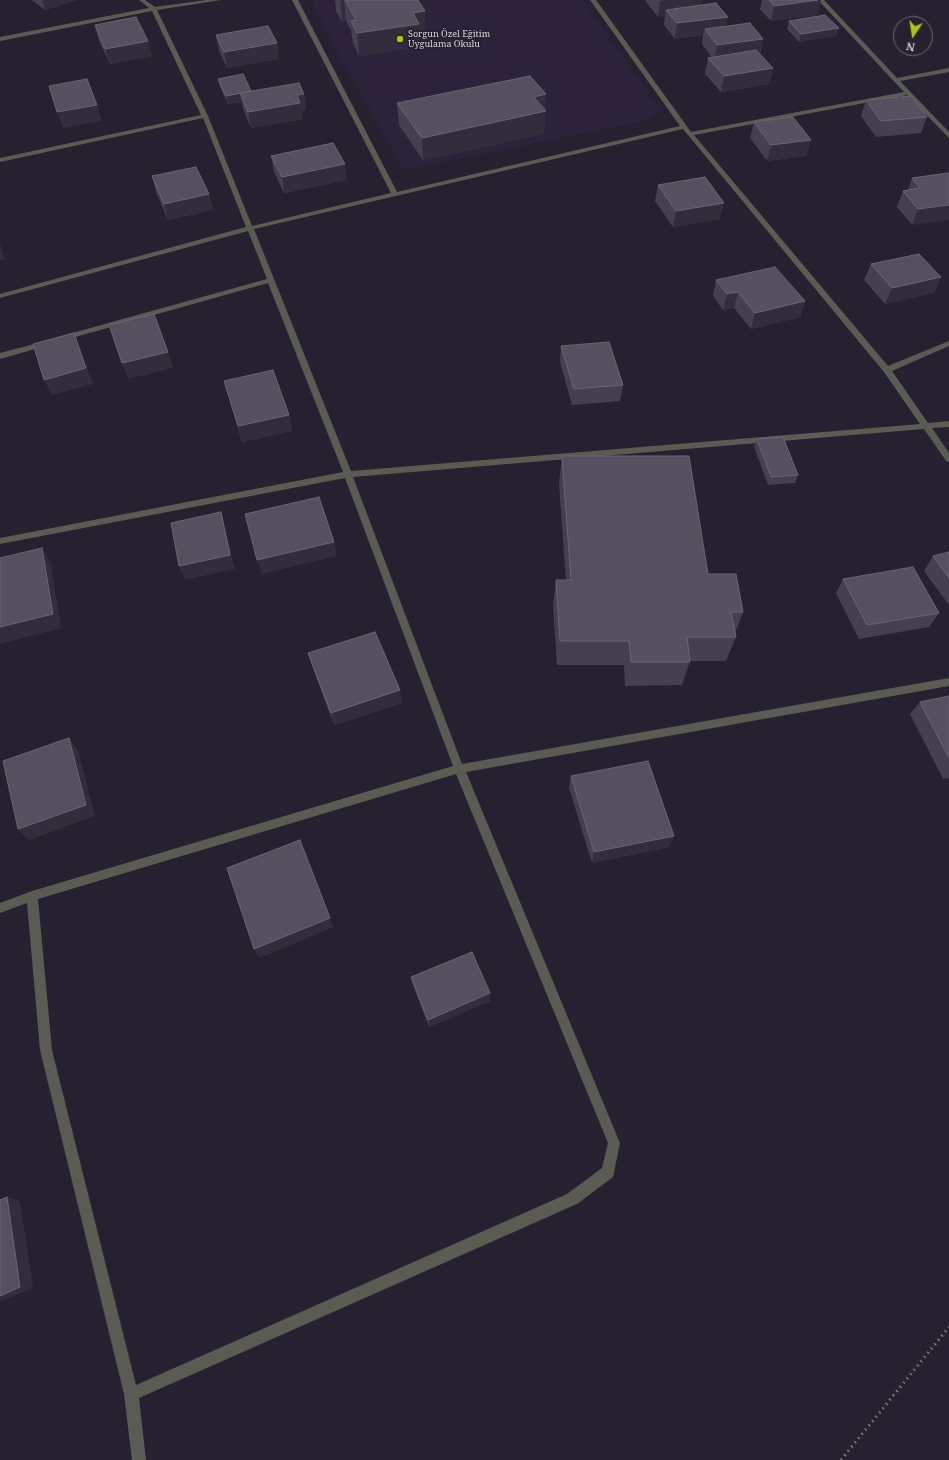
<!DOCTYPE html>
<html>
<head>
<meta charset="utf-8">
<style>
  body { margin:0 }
  #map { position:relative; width:949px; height:1460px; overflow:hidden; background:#262030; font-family:"Noto Serif",serif }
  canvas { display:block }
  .north { position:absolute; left:893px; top:16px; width:40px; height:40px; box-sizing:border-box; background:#262030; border:1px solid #6d6876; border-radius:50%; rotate:192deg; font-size:11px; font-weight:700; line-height:16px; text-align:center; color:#d8d4df }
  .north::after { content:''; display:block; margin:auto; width:14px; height:18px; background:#abc614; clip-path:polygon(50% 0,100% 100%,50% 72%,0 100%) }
</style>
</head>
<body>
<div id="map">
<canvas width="949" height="1460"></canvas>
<div class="north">N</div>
</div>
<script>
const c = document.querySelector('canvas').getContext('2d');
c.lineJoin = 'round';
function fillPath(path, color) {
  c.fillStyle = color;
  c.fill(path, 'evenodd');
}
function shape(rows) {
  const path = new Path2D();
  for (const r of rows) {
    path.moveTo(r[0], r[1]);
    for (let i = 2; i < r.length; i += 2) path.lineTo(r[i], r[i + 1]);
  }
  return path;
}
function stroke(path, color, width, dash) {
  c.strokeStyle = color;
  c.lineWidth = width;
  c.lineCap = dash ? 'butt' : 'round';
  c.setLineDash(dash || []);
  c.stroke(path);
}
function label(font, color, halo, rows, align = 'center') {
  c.font = font + ' "Noto Serif",serif';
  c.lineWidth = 3.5;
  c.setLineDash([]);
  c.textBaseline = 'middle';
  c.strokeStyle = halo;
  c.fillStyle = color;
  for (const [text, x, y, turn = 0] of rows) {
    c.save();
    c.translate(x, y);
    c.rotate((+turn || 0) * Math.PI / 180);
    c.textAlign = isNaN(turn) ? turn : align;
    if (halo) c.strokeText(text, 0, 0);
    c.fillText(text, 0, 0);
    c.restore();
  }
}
fillPath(shape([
  [316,0,583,0,661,110,649,120,404,170,341,59,312,2]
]), '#2c233a');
stroke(shape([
  [841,1460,949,1327]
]), '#7b7684', 3, [1.5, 4]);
fillPath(shape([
  [139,0,145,0,155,7,206,0,221,0,157,10,208,116,252,226,391,193,292,0,298,0,397,192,680,126,590,0,596,0,691,132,904,92,818,0,824,0,897,78,949,68,949,72,900,81,949,132,949,138,907,95,694,135,888,366,949,341,949,346,892,371,928,423,949,421,949,427,932,428,949,453,949,462,946,461,924,429,353,477,462,764,949,678,949,686,466,772,620,1143,613,1177,577,1204,139,1398,146,1460,132,1460,124,1394,40,1050,27,903,0,913,0,903,32,891,453,766,345,478,0,544,0,538,343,472,268,283,61,341,57,339,58,337,267,279,248,231,0,298,0,294,246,227,203,118,0,162,0,158,201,115,152,11,0,41,0,37,149,8,139,0],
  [683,129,884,372,920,424,351,471,254,229,683,129],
  [456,774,608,1143,602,1168,567,1194,136,1385,52,1050,38,899,456,774],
  [46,341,49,341,49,345,0,359,0,353,46,341]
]), '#5a5c53');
fillPath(shape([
  [32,0,77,0,45,10],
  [335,0,418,0,426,33,420,34,420,46,359,56,353,43,351,30,346,21,342,22,336,11],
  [646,0,702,0,701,5,726,26,763,39,760,54,773,68,769,84,721,92,705,74,708,58,712,58,702,44,703,35,675,39,664,25,665,15,658,17,646,2],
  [762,0,821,0,817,15,771,21,760,9],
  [789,21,839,28,836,36,799,42,787,29],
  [95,25,152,56,110,64,99,41],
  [216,35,277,43,279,59,227,68,219,51],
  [218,79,251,91,304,94,306,110,301,111,303,119,251,128,243,109,242,102,228,104,220,87],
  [866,100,927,117,921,133,876,137,861,116],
  [397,103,545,110,544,134,423,160,399,125],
  [754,122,811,140,806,156,767,161,750,138],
  [271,156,347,180,284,193,274,172],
  [949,175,912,225,897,207,903,191,908,190,912,178],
  [152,176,209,194,213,210,168,220,156,192],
  [658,185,720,219,673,227,655,201],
  [871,264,941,277,934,293,885,304,864,280],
  [716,280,805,301,800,317,751,329,734,308,723,310,713,296],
  [561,346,623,385,620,401,572,405,560,362],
  [224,381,289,415,292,431,242,442],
  [757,439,798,475,795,483,768,485,754,447],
  [562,456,708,574,743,612,735,633,736,637,726,661,690,661,682,685,625,686,624,665,557,665,553,605,556,580,566,580,559,483],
  [949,552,949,605,924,571,933,556],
  [843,579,939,613,929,627,859,639,836,593],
  [308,653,402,703,334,725,312,666],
  [949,696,949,778,943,779,910,714,920,702],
  [571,776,674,836,669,847,592,863,569,788],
  [411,977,490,993,490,1001,429,1027,413,985]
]), '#463f51');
fillPath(shape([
  [42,0,77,0,45,10],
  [340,0,344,0,346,21,342,22],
  [667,0,702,0,700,11,666,10,665,15,658,17,660,1],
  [818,0,821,0,817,15,771,21,774,6],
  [425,11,426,33,420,34,420,46,359,56,357,33,413,13],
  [728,17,725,32,705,29,703,35,675,39,677,23],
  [839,28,836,36,799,42,801,34],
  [763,39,759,55,714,61,717,45],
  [148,41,152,56,110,64,105,49],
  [277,43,279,59,227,68,224,52],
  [773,68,769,84,721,92,724,76],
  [240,93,242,102,228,104,226,96],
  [304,94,306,110,301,111,303,119,251,128,248,112,297,95],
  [546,94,544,134,423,160,422,138,534,97],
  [97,105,102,121,63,128,57,112],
  [811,140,806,156,767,161,771,145],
  [345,164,347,180,284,193,282,177],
  [209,194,213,210,168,220,164,204],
  [724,203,720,219,673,227,676,211],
  [949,205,949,220,912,225,918,209],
  [0,243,5,260,0,261],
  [941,277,934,293,885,304,892,288],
  [738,292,734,308,723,310,727,294],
  [805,301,800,317,751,329,755,313],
  [74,333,80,349,93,384,52,395,44,380],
  [168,352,173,368,128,379,122,363],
  [289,415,292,431,242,442,238,426],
  [221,512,225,527,235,569,185,580,179,566],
  [334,542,337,556,262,574,257,560],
  [42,548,51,563,61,628,0,644,0,627],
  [400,690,402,703,334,725,331,713],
  [69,738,78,751,95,816,29,840,18,829],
  [674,836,669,847,592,863,594,852],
  [330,918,334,927,259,958,254,949],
  [490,993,490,1001,429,1027,428,1020],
  [7,1197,20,1201,33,1288,0,1302]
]), '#332c3d');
const building = shape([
  [345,0,418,0,425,11,413,13,419,24,357,33,351,21,356,20,345,0],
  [769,0,818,0,774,6,769,0],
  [716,3,728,17,677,23,666,10,716,3],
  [825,15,839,28,801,34,789,21,825,15],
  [136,17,148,41,105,49,95,25,136,17],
  [750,23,763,39,717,45,705,29,750,23],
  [268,26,277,43,224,52,216,35,268,26],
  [756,50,773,68,724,76,708,58,756,50],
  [243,74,251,91,226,96,218,79,243,74],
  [530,76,546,94,534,97,546,111,422,138,397,103,530,76],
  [87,79,97,105,57,112,49,86,87,79],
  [299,83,304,94,297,95,300,103,248,112,240,93,299,83],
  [911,96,927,117,881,121,866,100,911,96],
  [793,117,811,140,771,145,754,122,793,117],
  [333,143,345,164,282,177,271,156,333,143],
  [196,167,209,194,164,204,152,176,196,167],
  [948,173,949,175,949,205,918,209,903,191,920,188,912,178,948,173],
  [705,177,724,203,676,211,658,185,705,177],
  [919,254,941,277,892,288,871,264,919,254],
  [775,267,805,301,755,313,738,292,727,294,716,280,775,267],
  [154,314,168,352,122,363,109,325,154,314],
  [74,333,86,368,44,380,33,344,74,333],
  [609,342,623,385,574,389,561,346,609,342],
  [273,370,289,415,238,426,224,381,273,370],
  [783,437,798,475,771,477,757,439,783,437],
  [562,456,689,456,708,574,736,574,743,612,731,612,736,637,687,637,690,662,631,662,629,641,560,641,556,580,571,580,562,456],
  [319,497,334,542,257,560,245,514,319,497],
  [221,512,230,555,179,566,171,523,221,512],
  [42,548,53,614,0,627,0,558,42,548],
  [949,552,949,578,933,556,949,552],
  [913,567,939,613,867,625,843,579,913,567],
  [375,632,400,690,331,713,308,653,375,632],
  [949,696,949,758,920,702,949,696],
  [69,738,86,805,18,829,3,761,69,738],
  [648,761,674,836,594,852,571,776,648,761],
  [300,840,330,918,254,949,227,868,300,840],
  [472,952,490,993,428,1020,411,977,472,952],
  [7,1197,20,1287,0,1296,0,1200,7,1197]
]);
fillPath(building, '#564f60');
stroke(building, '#6a6474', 1);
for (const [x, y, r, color] of [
  [400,39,4,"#abc614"]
]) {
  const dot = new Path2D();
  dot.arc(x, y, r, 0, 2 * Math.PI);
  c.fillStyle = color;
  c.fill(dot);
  stroke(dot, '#262030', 1.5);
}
label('9px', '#d8d4df', '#262030', [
  ["Sorgun Özel Eğitim",408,34],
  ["Uygulama Okulu",408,44]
], 'left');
</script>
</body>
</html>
